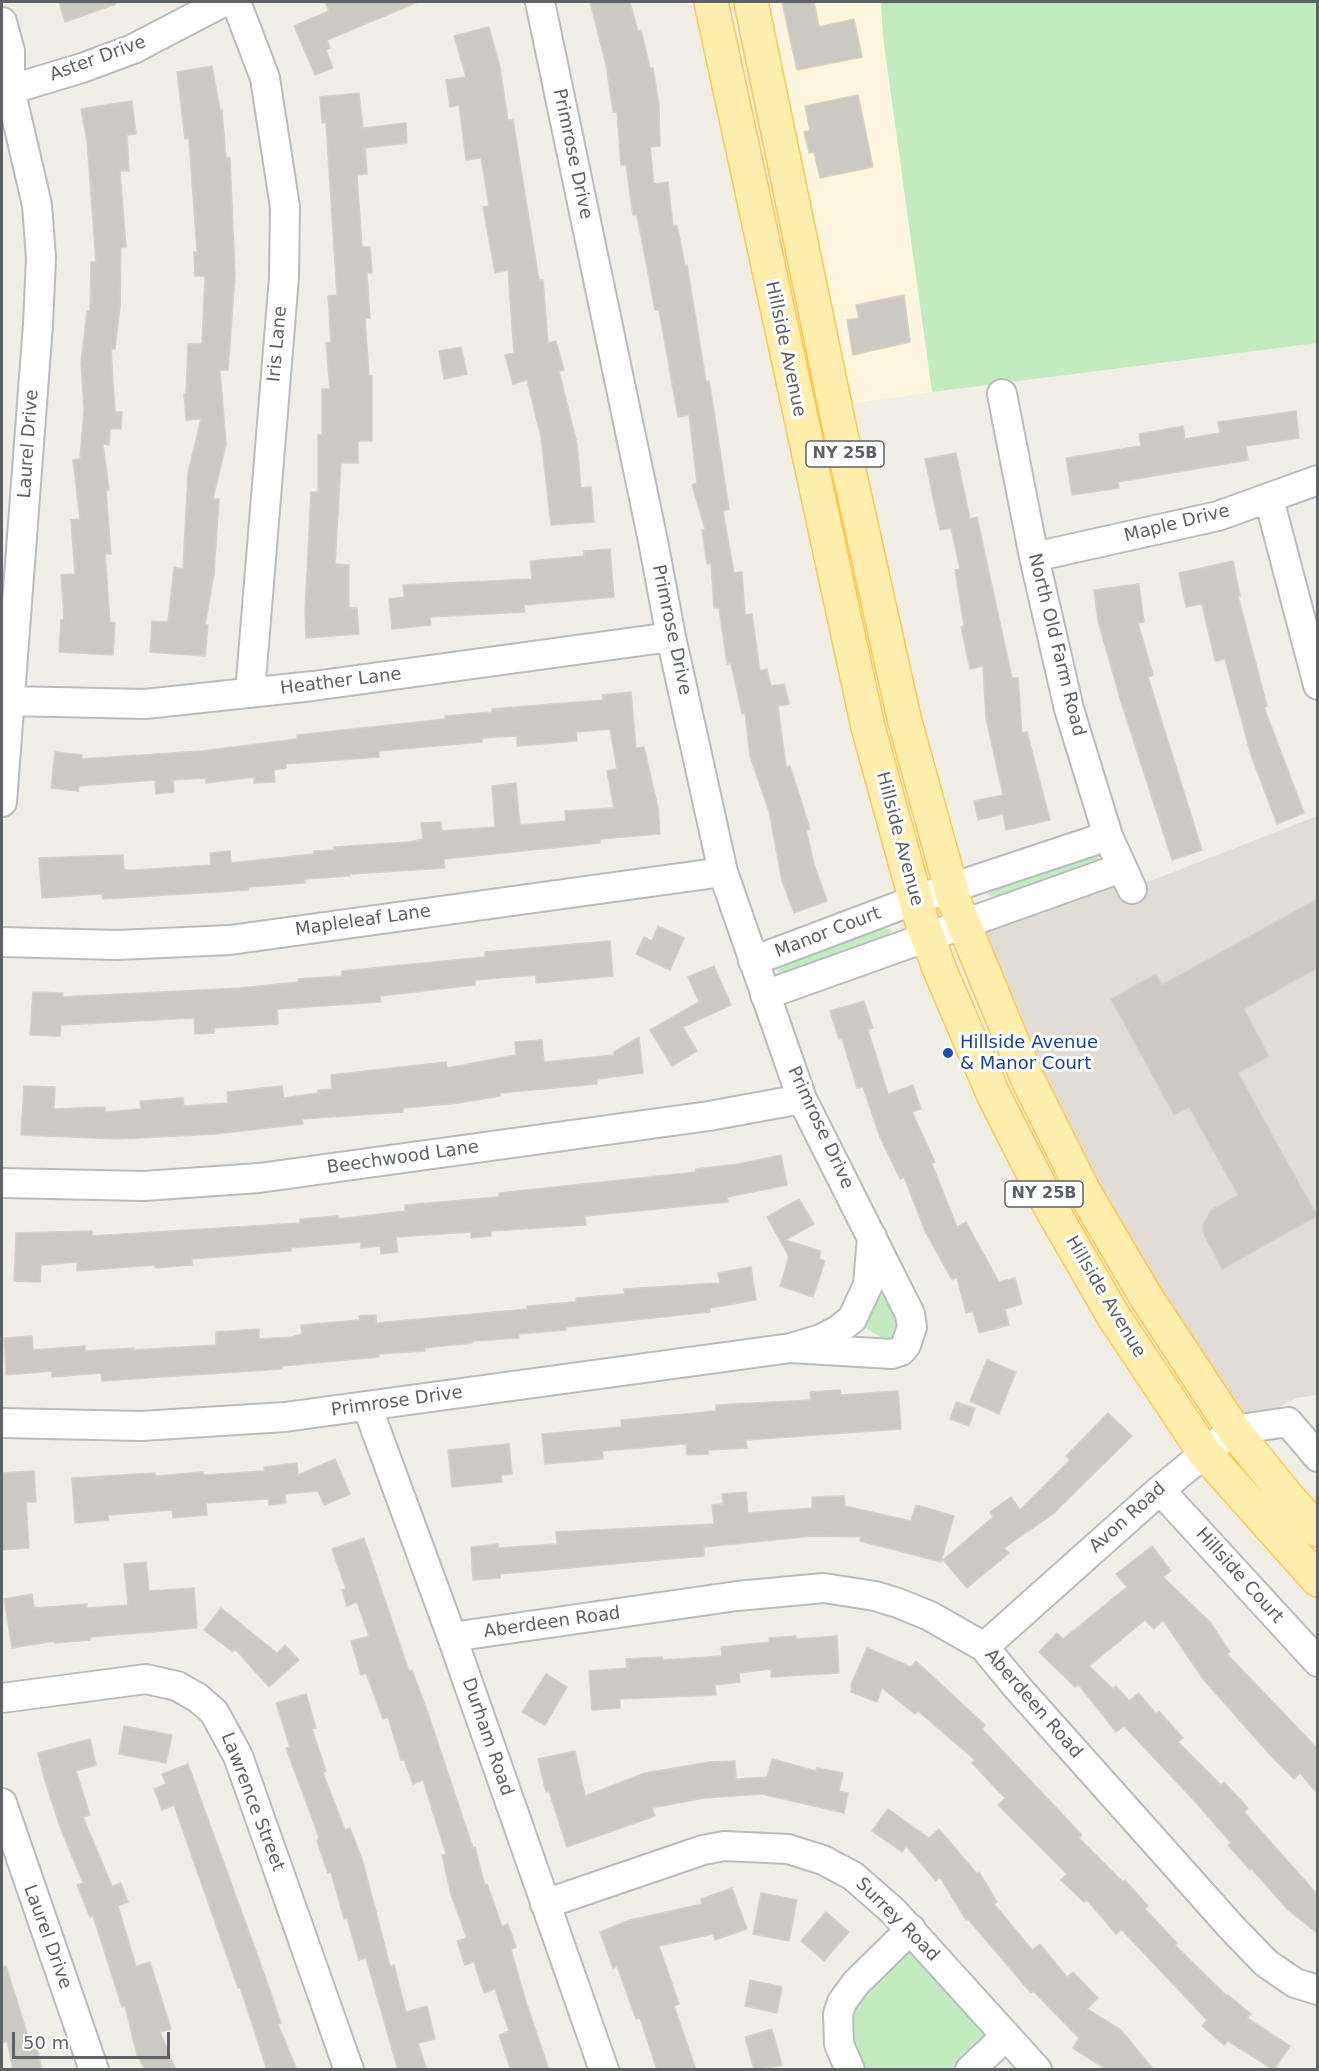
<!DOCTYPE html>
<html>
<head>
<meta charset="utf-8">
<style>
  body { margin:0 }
  #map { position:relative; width:1319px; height:2071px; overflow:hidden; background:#f1eee6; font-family:"DejaVu Sans",sans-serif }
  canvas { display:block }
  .frame { position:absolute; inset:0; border:3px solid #5d6268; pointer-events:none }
  .scale { position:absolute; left:12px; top:2032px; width:158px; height:27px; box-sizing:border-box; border:3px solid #5d6268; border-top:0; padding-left:8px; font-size:18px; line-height:21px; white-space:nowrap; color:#5d6268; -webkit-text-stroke:4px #fff; paint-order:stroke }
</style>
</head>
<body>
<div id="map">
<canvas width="1319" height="2071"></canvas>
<div class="frame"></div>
<div class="scale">50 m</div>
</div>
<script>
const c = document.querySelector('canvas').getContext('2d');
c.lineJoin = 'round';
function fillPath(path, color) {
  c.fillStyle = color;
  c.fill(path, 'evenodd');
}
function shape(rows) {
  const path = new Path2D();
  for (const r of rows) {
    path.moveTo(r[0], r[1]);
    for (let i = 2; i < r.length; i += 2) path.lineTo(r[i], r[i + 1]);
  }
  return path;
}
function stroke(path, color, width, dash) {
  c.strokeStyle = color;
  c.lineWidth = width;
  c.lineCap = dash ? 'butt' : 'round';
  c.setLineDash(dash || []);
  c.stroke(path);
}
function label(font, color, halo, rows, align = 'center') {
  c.font = font + ' "DejaVu Sans",sans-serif';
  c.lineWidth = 6;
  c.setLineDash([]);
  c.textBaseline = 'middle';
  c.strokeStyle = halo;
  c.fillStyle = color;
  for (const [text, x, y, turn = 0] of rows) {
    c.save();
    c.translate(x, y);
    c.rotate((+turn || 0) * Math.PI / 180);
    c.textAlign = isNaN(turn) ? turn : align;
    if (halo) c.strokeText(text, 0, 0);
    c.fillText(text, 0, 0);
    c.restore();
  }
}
fillPath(shape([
  [751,2,881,2,883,37,932,392,835,406]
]), '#fff6dd');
fillPath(shape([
  [1317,816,1317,1395,1296,1398,1235,1431,1149,1294,963,924,1125,870,1135,887]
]), '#e1ddd5');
fillPath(shape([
  [881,2,1317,2,1317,343,932,392,883,37],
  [1078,850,1102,855,1086,875,1013,900,987,895,1005,875],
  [868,926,892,930,875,950,803,976,777,971,795,951],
  [878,1295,885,1297,898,1323,894,1337,890,1339,884,1339,862,1326],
  [911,1929,1006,2036,970,2069,850,2069,842,2002]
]), '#c2ebc0');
const building = shape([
  [59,2,115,2,116,4,65,22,59,2],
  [325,2,418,2,327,40,330,48,326,50,333,68,315,75,294,26,329,11,325,2],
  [590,2,630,2,638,31,641,30,650,68,653,68,659,105,660,146,650,147,654,184,668,182,673,226,677,225,685,266,687,265,706,381,709,381,714,411,729,509,723,511,734,573,742,572,745,615,752,614,760,671,767,669,771,686,784,684,789,704,778,706,786,767,790,766,810,829,806,830,814,864,827,901,794,913,782,881,769,811,750,756,745,713,742,714,731,663,727,664,719,608,714,608,711,563,707,564,702,530,705,529,692,485,697,483,689,415,678,417,659,310,655,310,637,215,633,215,626,165,621,165,617,112,613,112,606,65,590,2],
  [782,2,814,2,819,27,854,19,862,57,797,70,782,2],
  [489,27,500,67,508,120,513,120,539,280,543,280,548,343,556,341,564,370,559,371,577,444,581,488,591,487,594,522,551,525,541,437,527,380,513,384,505,355,514,353,508,270,495,273,483,207,489,206,481,158,466,160,459,105,450,107,446,80,466,77,454,36,489,27],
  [212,66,220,110,222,110,226,158,230,158,235,275,228,370,220,370,226,444,213,499,219,499,214,574,205,625,208,625,205,656,150,652,152,621,168,622,174,567,183,569,188,473,201,419,186,420,184,394,186,393,188,344,202,344,205,276,195,276,194,252,197,252,189,139,185,139,177,72,212,66],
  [359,93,363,128,406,123,407,143,365,148,367,174,357,175,362,247,370,247,372,273,367,273,370,318,365,318,369,376,372,376,372,441,358,441,358,463,341,463,335,564,349,565,349,608,357,608,359,634,306,638,305,611,311,492,318,492,318,435,322,435,322,389,330,389,326,343,331,342,328,296,337,295,326,123,322,123,320,97,359,93],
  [858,95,873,167,820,178,814,152,809,153,804,132,810,130,805,106,858,95],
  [132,101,136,134,127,135,129,171,120,171,126,247,121,248,120,307,115,349,111,349,115,412,122,412,121,429,110,429,109,445,103,444,109,490,106,490,111,554,105,554,110,622,115,623,113,655,59,652,61,620,64,620,61,575,75,574,71,520,80,519,73,460,80,459,84,410,81,363,87,311,90,312,91,262,96,262,87,141,81,109,132,101],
  [904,295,910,342,853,355,847,320,859,318,856,305,904,295],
  [461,347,467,374,444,379,439,351,461,347],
  [1296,411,1299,438,1246,446,1248,460,1118,482,1119,488,1072,495,1066,458,1141,446,1139,434,1183,426,1185,439,1220,433,1218,422,1296,411],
  [956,453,970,519,977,517,1012,678,1018,678,1022,733,1027,732,1050,820,1006,830,1003,814,978,820,974,801,1003,795,986,718,983,666,970,669,961,627,964,626,955,570,960,569,951,528,940,530,925,459,956,453],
  [610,549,614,597,524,605,525,612,430,617,431,625,392,629,389,599,404,597,403,585,532,579,530,561,584,556,584,551,610,549],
  [1233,561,1240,596,1238,596,1267,706,1264,707,1304,813,1277,824,1251,755,1225,659,1215,661,1202,604,1186,607,1179,573,1233,561],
  [1139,584,1144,622,1138,623,1153,675,1148,677,1202,850,1172,860,1122,705,1098,621,1094,590,1139,584],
  [631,692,636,748,644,747,658,808,660,834,600,839,600,843,444,859,445,868,350,874,350,876,305,879,305,883,248,887,248,890,103,899,102,894,42,898,39,858,123,855,124,870,135,870,211,865,210,853,230,851,231,863,314,854,314,851,334,850,334,847,409,842,423,839,421,823,441,822,442,831,495,827,492,786,516,783,520,825,566,821,565,811,614,808,607,771,617,769,610,729,576,732,577,741,517,746,517,736,482,738,482,742,379,751,379,757,286,764,286,768,274,770,275,782,254,783,254,777,206,783,206,778,173,780,174,792,156,794,155,780,79,786,78,791,51,788,55,752,82,755,82,759,202,751,297,739,297,735,445,719,445,716,492,712,492,709,603,700,602,695,631,692],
  [1317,899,1317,968,1244,1009,1269,1056,1238,1073,1317,1216,1222,1269,1203,1233,1203,1225,1211,1210,1238,1195,1189,1107,1174,1115,1111,999,1156,974,1162,985,1317,899],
  [658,926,684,938,670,970,636,954,644,937,652,941,658,926],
  [610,941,613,976,536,983,536,975,475,980,475,985,380,996,381,1002,277,1009,278,1024,214,1028,214,1033,195,1034,194,1018,61,1025,60,1036,30,1035,33,992,63,993,62,997,240,988,299,982,298,979,342,976,342,971,485,957,485,952,610,941],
  [714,966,731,1005,683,1027,697,1051,672,1066,650,1030,699,1002,688,977,714,966],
  [864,1001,873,1028,868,1030,888,1094,913,1085,921,1109,912,1112,935,1162,932,1164,957,1227,966,1222,999,1282,1015,1278,1022,1304,1005,1309,1009,1325,979,1333,973,1311,966,1313,957,1277,952,1280,925,1231,904,1177,900,1179,880,1137,863,1087,857,1088,842,1038,839,1039,830,1011,864,1001],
  [639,1037,643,1073,597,1079,597,1084,500,1093,500,1096,459,1103,403,1108,403,1112,302,1119,303,1124,216,1134,118,1139,21,1135,24,1086,55,1087,54,1109,105,1107,105,1112,141,1109,140,1101,183,1098,184,1106,228,1103,227,1092,282,1086,284,1098,318,1093,318,1090,332,1089,331,1075,446,1062,447,1068,516,1055,515,1042,542,1040,544,1062,614,1055,614,1052,639,1037],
  [781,1155,787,1185,727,1197,728,1202,585,1216,586,1225,491,1231,491,1236,471,1238,471,1232,396,1237,398,1252,381,1254,380,1246,361,1248,361,1242,291,1248,291,1251,192,1259,192,1265,155,1268,155,1265,77,1271,77,1262,41,1265,40,1282,14,1281,16,1233,92,1231,92,1236,300,1223,300,1219,338,1216,338,1219,405,1211,405,1205,499,1197,499,1193,696,1172,696,1169,739,1164,781,1155],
  [799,1199,814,1224,785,1240,821,1251,819,1259,825,1261,813,1297,780,1286,789,1257,767,1217,799,1199],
  [751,1267,756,1300,710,1308,710,1312,566,1327,566,1330,519,1334,519,1338,472,1341,472,1343,424,1348,425,1351,379,1354,379,1357,282,1366,282,1369,102,1381,101,1373,52,1377,52,1371,6,1375,4,1338,32,1336,33,1350,85,1346,85,1351,134,1348,134,1350,216,1345,216,1332,259,1329,259,1339,292,1337,302,1334,301,1325,360,1320,359,1316,376,1315,376,1323,528,1309,527,1306,576,1302,576,1298,625,1294,624,1289,720,1283,718,1273,751,1267],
  [987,1360,1016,1372,999,1414,970,1401,987,1360],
  [840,1390,841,1395,898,1391,901,1429,746,1440,747,1448,708,1450,708,1454,687,1455,686,1444,602,1451,603,1459,545,1464,542,1434,622,1427,621,1420,716,1411,716,1405,811,1400,810,1392,840,1390],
  [956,1402,975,1408,969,1426,950,1419,956,1402],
  [1108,1413,1132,1436,1053,1514,1004,1548,1009,1553,967,1588,943,1560,993,1517,990,1512,1011,1497,1020,1510,1070,1460,1066,1456,1108,1413],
  [509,1444,512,1474,501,1475,502,1482,452,1487,448,1450,509,1444],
  [335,1459,350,1494,324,1505,318,1491,285,1494,286,1503,269,1505,268,1499,206,1503,207,1515,173,1518,172,1510,108,1515,109,1520,75,1523,72,1478,155,1473,156,1476,203,1472,204,1475,265,1471,264,1467,297,1463,298,1475,335,1459],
  [34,1471,36,1502,26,1502,29,1548,2,1550,2,1473,34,1471],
  [746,1492,748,1513,812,1508,812,1497,844,1496,845,1506,911,1521,916,1505,954,1516,941,1562,860,1541,861,1537,813,1536,704,1547,704,1556,500,1574,500,1578,473,1580,471,1547,498,1544,498,1548,557,1544,556,1532,714,1524,712,1505,723,1504,722,1494,746,1492],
  [364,1538,409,1671,412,1670,428,1713,473,1848,475,1847,485,1886,487,1884,502,1926,508,1924,516,1947,511,1949,526,2002,549,2070,511,2070,499,2035,509,2031,495,1989,484,1993,474,1962,465,1965,457,1941,467,1938,451,1895,442,1855,446,1854,423,1780,413,1784,404,1760,401,1760,388,1717,383,1719,366,1673,361,1675,351,1641,369,1636,357,1602,347,1606,342,1590,346,1589,332,1549,364,1538],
  [1152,1546,1171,1571,1163,1577,1210,1622,1230,1652,1227,1654,1317,1748,1317,1793,1300,1773,1294,1779,1272,1757,1203,1679,1163,1620,1154,1629,1145,1620,1089,1666,1113,1689,1116,1686,1129,1701,1139,1693,1156,1714,1159,1711,1183,1738,1178,1742,1221,1785,1224,1782,1248,1808,1244,1812,1317,1894,1317,1933,1287,1909,1251,1868,1250,1870,1228,1845,1231,1843,1199,1806,1124,1726,1116,1732,1078,1684,1075,1687,1039,1652,1057,1633,1063,1639,1127,1587,1116,1574,1152,1546],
  [146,1562,149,1591,194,1588,197,1628,90,1637,90,1640,55,1643,55,1641,12,1648,4,1599,32,1594,34,1608,87,1604,87,1608,128,1605,124,1564,146,1562],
  [221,1608,277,1653,285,1645,299,1660,269,1687,235,1649,233,1652,204,1630,221,1608],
  [796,1636,796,1639,837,1636,839,1673,771,1677,771,1669,739,1673,740,1682,715,1685,716,1695,620,1699,620,1708,592,1710,589,1671,627,1668,626,1659,662,1657,663,1660,722,1656,721,1647,769,1642,769,1638,796,1636],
  [867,1648,911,1667,916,1661,985,1725,982,1729,1082,1835,1079,1838,1123,1882,1125,1880,1148,1906,1145,1909,1177,1943,1175,1945,1227,1996,1228,1995,1251,2014,1247,2018,1290,2046,1274,2070,1228,2041,1224,2045,1202,2026,1207,2020,1121,1929,1116,1934,1087,1900,1084,1902,1061,1880,1067,1874,998,1805,1005,1798,972,1763,975,1760,918,1711,915,1714,882,1688,877,1702,851,1692,851,1685,867,1648],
  [546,1674,567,1687,545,1725,522,1712,546,1674],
  [306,1694,316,1728,312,1729,326,1771,323,1773,345,1830,350,1828,363,1862,390,1966,394,1965,406,2012,427,2006,435,2039,418,2043,427,2070,398,2070,366,1958,359,1960,347,1918,344,1919,331,1872,328,1873,317,1841,319,1837,286,1748,290,1747,276,1703,306,1694],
  [124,1726,172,1735,166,1763,119,1754,124,1726],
  [90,1739,96,1765,76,1771,90,1815,83,1817,112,1886,121,1883,128,1902,118,1906,136,1966,150,1962,171,2029,160,2032,176,2070,145,2070,137,2055,125,2006,122,2007,93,1916,90,1917,77,1885,83,1883,60,1827,44,1778,38,1753,90,1739],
  [575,1751,585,1796,645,1773,710,1762,735,1761,736,1779,767,1777,772,1759,816,1771,817,1768,843,1773,839,1791,848,1793,844,1813,762,1794,704,1798,652,1808,655,1816,567,1847,549,1791,546,1792,538,1759,575,1751],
  [188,1764,270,1990,281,2023,278,2024,297,2070,267,2070,240,1987,238,1988,174,1805,162,1810,154,1789,166,1784,162,1774,188,1764],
  [888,1809,929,1838,939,1829,977,1874,979,1872,997,1902,994,1904,1032,1950,1040,1944,1067,1977,1073,1972,1098,1998,1087,2009,1121,2030,1154,2070,1107,2070,1073,2048,1079,2038,1033,1991,1031,1993,968,1919,966,1920,940,1877,936,1881,906,1846,902,1852,872,1831,888,1809],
  [732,1888,747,1929,715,1940,713,1934,659,1946,679,2004,674,2006,696,2070,657,2070,640,2018,636,2019,617,1966,613,1968,600,1932,630,1920,702,1904,701,1899,732,1888],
  [761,1893,797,1900,789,1941,753,1934,761,1893],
  [826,1912,849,1932,824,1961,801,1941,826,1912],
  [6,1966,32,2049,37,2048,42,2070,13,2070,7,2041,2,2043,2,1967,6,1966],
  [750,1980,782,1987,777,2013,745,2006,750,1980],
  [772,2029,782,2065,754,2070,745,2037,772,2029]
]);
fillPath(building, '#ccc9c3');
stroke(building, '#d7d0c3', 1.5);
const minor = shape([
  [236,2,265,78,285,207,284,277,250,693],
  [540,2,653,541,671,637,723,872,802,1099,910,1314,912,1327,906,1345,901,1351,892,1354,791,1348],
  [2,22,10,51,10,89,37,205,41,258,38,324,2,802],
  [2,92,82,68,133,49,223,2],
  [1002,394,1034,557,1069,709,1108,836,1132,889],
  [1269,499,1318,685],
  [1034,557,1218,516,1318,480],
  [10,701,145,704,313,686,671,637],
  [2,942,118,945,230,940,723,872],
  [753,961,915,900,1108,836],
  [765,995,1121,868],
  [2,1183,144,1186,259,1178,709,1116,802,1099],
  [367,1406,452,1637,604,2070],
  [2,1423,141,1426,285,1417,791,1348,821,1339,838,1330,852,1319,868,1285,872,1237],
  [1160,1490,1318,1662],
  [452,1637,737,1596,824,1588,875,1596,898,1603,930,1616,984,1647,1017,1687,1233,1929,1266,1963,1295,1983,1318,1990],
  [984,1647,1160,1490,1233,1430,1288,1422,1318,1457],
  [2,1698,146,1679,177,1686,198,1698,214,1712,238,1756,349,2070],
  [2,1803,94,2070],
  [545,1904,703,1850,724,1846,788,1849,823,1860,853,1876,893,1911,1037,2070],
  [850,2070,839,2044,838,2014,842,2002,856,1983,911,1929],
  [970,2070,1006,2036]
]);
const major = shape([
  [711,2,868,727,920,916,939,968,994,1096,1051,1208,1114,1317,1204,1452,1318,1580],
  [751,2,841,435,904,718,955,903,1028,1080,1083,1190,1146,1297,1235,1432,1290,1500,1318,1530]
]);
stroke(minor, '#b8bcc1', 32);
stroke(major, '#ffc751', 36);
stroke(minor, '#fff', 28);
stroke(major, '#ffeead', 33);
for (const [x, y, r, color] of [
  [948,1053,6,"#1a4fb4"]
]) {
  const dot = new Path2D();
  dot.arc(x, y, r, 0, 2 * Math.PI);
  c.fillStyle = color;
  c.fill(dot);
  stroke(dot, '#fff', 2);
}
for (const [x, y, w] of [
  [845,454,78],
  [1044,1194,78]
]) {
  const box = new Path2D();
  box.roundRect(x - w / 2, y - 13, w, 26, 4.5);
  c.fillStyle = '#fff';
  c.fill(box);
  stroke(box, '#5d6268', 1.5);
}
label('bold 16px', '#5d6268', null, [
  ["NY 25B",845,454],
  ["NY 25B",1044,1194]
]);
label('18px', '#5d6268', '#fff', [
  ["Aster Drive",98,59,-20],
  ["Primrose Drive",572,154,78],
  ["Iris Lane",278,344,-85],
  ["Hillside Avenue",785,349,78],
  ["Laurel Drive",29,444,-86],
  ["Maple Drive",1177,524,-14],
  ["Primrose Drive",671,630,78],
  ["North Old Farm Road",1056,645,76],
  ["Heather Lane",341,682,-7],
  ["Hillside Avenue",899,839,75],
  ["Mapleleaf Lane",363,921,-8],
  ["Manor Court",828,933,-21],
  ["Primrose Drive",820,1128,65],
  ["Beechwood Lane",403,1158,-8],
  ["Hillside Avenue",1105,1297,59],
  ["Primrose Drive",397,1402,-8],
  ["Avon Road",1128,1518,-42],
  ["Hillside Court",1239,1576,48],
  ["Aberdeen Road",552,1623,-8],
  ["Aberdeen Road",1033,1704,49],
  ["Durham Road",487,1737,71],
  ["Lawrence Street",252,1802,69],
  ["Surrey Road",897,1920,45],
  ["Laurel Drive",47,1937,70]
]);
label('18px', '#164399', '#fff', [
  ["Hillside Avenue",960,1043],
  ["& Manor Court",960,1064]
], 'left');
</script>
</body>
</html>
